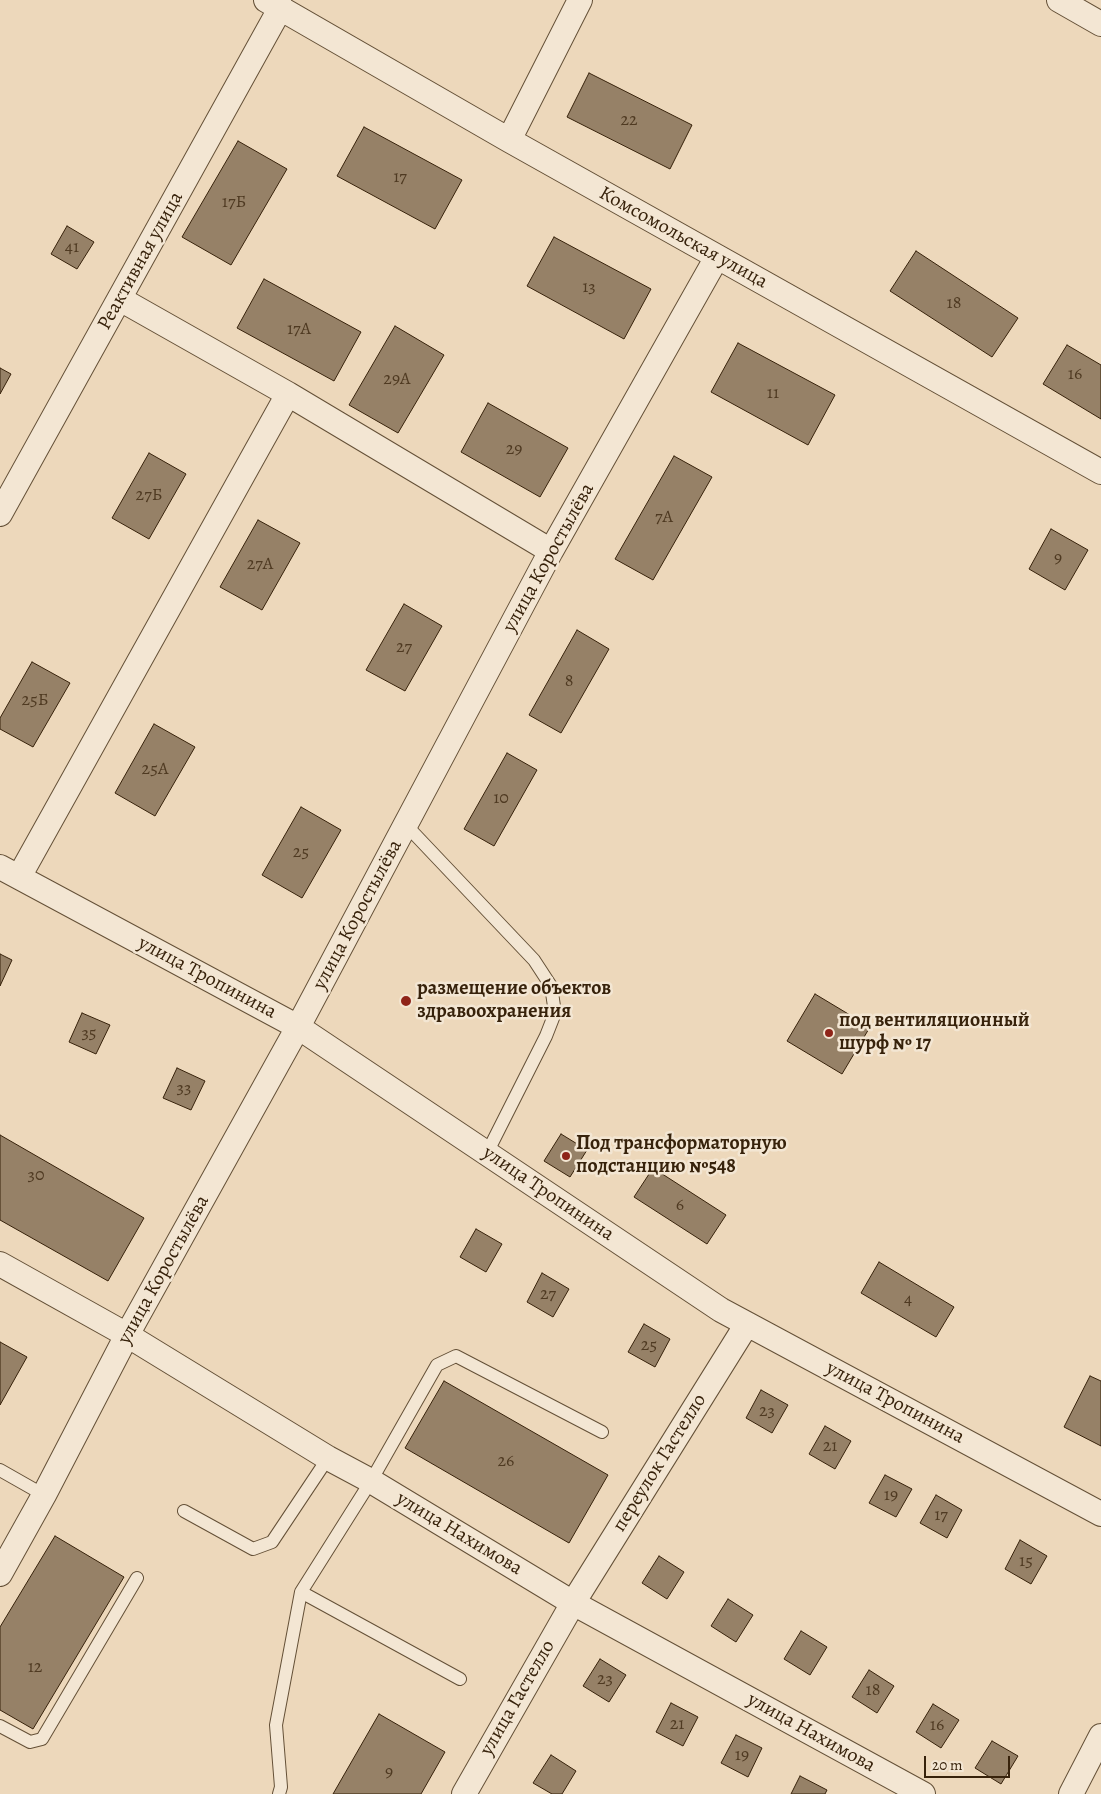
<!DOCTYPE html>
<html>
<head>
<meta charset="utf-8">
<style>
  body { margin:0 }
  #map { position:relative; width:1101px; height:1794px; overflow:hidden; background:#edd8bb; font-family:Alegreya,serif }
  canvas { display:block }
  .scale { position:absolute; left:924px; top:1756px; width:86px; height:22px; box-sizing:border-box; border:2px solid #37220b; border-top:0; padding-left:6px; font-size:15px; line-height:18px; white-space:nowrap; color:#37220b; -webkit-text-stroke:4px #f3e6d3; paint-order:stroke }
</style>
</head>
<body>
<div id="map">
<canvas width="1101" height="1794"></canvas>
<div class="scale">20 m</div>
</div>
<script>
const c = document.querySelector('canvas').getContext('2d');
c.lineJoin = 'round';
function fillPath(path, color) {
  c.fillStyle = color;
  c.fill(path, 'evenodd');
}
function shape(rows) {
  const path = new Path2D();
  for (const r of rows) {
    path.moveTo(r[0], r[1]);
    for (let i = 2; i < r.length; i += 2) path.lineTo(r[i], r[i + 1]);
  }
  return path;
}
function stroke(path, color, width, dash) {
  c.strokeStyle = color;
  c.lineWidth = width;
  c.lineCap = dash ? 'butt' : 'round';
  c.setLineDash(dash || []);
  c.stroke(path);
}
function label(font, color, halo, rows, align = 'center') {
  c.font = font + ' Alegreya,serif';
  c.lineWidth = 5;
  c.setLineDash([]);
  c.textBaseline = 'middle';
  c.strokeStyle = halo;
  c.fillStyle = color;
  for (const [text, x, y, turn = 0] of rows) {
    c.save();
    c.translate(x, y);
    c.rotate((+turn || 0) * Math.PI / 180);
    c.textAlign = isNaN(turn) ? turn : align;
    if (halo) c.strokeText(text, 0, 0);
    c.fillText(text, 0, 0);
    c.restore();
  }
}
const building = shape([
  [589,73,692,125,670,169,567,117,589,73],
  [364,127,462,180,435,229,337,176,364,127],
  [238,141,287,169,231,265,182,237,238,141],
  [67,226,94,242,77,269,51,254,67,226],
  [554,237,651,289,624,339,527,286,554,237],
  [916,251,1018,318,992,357,890,291,916,251],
  [264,279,361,332,334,381,237,328,264,279],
  [395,326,444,355,398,433,349,405,395,326],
  [738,343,835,395,808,445,711,392,738,343],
  [1067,345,1101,365,1101,419,1043,384,1067,345],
  [0,368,11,374,0,394,0,368],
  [488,403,568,448,540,497,461,452,488,403],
  [149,453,186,474,149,539,112,518,149,453],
  [674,456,712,477,653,580,615,559,674,456],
  [258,520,300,543,262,610,220,587,258,520],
  [1051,529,1088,550,1065,590,1029,569,1051,529],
  [404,604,442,626,405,691,366,670,404,604],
  [577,630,609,649,561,733,529,715,577,630],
  [32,662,70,683,33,747,0,729,0,718,32,662],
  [154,724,195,747,155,816,115,793,154,724],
  [507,753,537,770,494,846,464,829,507,753],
  [301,807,341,830,302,898,262,875,301,807],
  [0,954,12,960,0,986,0,954],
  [815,994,870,1027,842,1074,787,1041,815,994],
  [82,1013,110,1025,96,1054,69,1042,82,1013],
  [177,1068,205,1081,191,1110,163,1098,177,1068],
  [561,1134,587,1150,570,1177,544,1161,561,1134],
  [0,1135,144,1218,108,1281,0,1220,0,1135],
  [653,1168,726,1215,707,1244,634,1197,653,1168],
  [476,1229,502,1244,486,1272,460,1257,476,1229],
  [879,1262,954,1307,936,1337,861,1293,879,1262],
  [542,1273,569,1289,553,1317,527,1302,542,1273],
  [644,1324,670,1339,655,1367,628,1352,644,1324],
  [0,1342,27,1357,0,1405,0,1342],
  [1090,1376,1101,1381,1101,1446,1064,1427,1090,1376],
  [444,1381,608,1475,569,1543,405,1448,444,1381],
  [761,1390,788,1405,772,1433,746,1418,761,1390],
  [825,1426,851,1441,835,1469,809,1454,825,1426],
  [885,1475,912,1489,896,1517,869,1503,885,1475],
  [936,1495,962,1510,947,1538,920,1523,936,1495],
  [55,1536,124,1577,33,1729,0,1710,0,1627,55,1536],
  [1020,1540,1047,1556,1031,1584,1005,1569,1020,1540],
  [659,1556,684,1572,667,1599,642,1583,659,1556],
  [728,1599,753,1615,736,1642,711,1626,728,1599],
  [801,1631,827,1647,810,1675,784,1659,801,1631],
  [600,1659,626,1675,609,1702,583,1686,600,1659],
  [869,1670,894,1686,877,1713,852,1697,869,1670],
  [671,1703,698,1717,683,1746,656,1732,671,1703],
  [933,1704,959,1720,941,1748,916,1732,933,1704],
  [379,1714,445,1752,421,1794,333,1794,379,1714],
  [736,1735,762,1748,748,1777,721,1763,736,1735],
  [992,1741,1018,1756,1001,1784,975,1768,992,1741],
  [551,1755,576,1771,562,1794,552,1794,533,1783,551,1755],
  [800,1776,827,1790,825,1794,791,1794,800,1776]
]);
fillPath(building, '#968167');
stroke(building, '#37220b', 1);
const lane = shape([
  [406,825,534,960,551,986,555,1013,546,1036,487,1153],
  [0,1470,44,1495],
  [184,1511,253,1549,272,1542,328,1458],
  [460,1679,301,1592,371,1481,437,1365,456,1356,602,1432],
  [0,1726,30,1742,42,1739,137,1578],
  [279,1794,281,1787,276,1725,301,1592]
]);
const street = shape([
  [266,0,509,140,1101,472],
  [1059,0,1101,24],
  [509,140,580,0],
  [120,299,288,394,551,551],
  [0,514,281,7],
  [0,867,298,1027,721,1310,1101,1514],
  [19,877,288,394],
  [0,1264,127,1335,328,1458,371,1481,573,1603,923,1794],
  [0,1574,44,1495,127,1335,298,1027,551,551,717,257],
  [464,1794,573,1603,747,1324],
  [1071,1794,1101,1736]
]);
stroke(lane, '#645037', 14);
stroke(street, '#645037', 26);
stroke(lane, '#f3e6d3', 12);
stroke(street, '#f3e6d3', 24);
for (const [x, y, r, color] of [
  [406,1001,6,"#8f2418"],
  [829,1033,5,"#8f2418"],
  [566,1156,5,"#8f2418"]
]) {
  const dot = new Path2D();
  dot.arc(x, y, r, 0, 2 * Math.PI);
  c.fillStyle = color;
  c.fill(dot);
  stroke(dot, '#f3e6d3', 2);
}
label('18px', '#4f3a22', null, [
  ["22",629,121],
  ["17",400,178],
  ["17Б",234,203],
  ["41",72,248],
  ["13",589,288],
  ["18",954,304],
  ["17А",299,330],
  ["16",1075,375],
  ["29А",397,380],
  ["11",773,394],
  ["29",514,450],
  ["27Б",149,496],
  ["7А",664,518],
  ["9",1058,559],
  ["27А",260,565],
  ["27",404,648],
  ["8",569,682],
  ["25Б",35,701],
  ["25А",155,770],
  ["10",501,799],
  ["25",301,853],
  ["35",89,1034],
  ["33",184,1089],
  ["30",36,1176],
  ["6",680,1206],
  ["27",548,1295],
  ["4",908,1300],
  ["25",649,1346],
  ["23",767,1412],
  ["21",830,1447],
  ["26",506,1462],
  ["19",891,1496],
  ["17",941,1516],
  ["15",1026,1562],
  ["12",35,1668],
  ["23",605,1680],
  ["18",873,1691],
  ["21",677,1725],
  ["16",937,1726],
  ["19",742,1756],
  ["9",389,1773]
]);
label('20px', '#37220b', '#f3e6d3', [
  ["Комсомольская улица",683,238,29],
  ["Реактивная улица",141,261,-61],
  ["улица Коростылёва",549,558,-61],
  ["улица Коростылёва",358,915,-62],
  ["улица Тропинина",207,978,28],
  ["улица Тропинина",548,1194,34],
  ["улица Коростылёва",164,1270,-61],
  ["улица Тропинина",895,1403,28],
  ["переулок Гастелло",660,1463,-58],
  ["улица Нахимова",459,1534,31],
  ["улица Гастелло",518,1698,-60],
  ["улица Нахимова",811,1733,29]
]);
label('bold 20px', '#37220b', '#f3e6d3', [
  ["размещение объектов",417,989],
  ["здравоохранения",417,1012],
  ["под вентиляционный",839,1021],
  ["шурф № 17",839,1044],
  ["Под трансформаторную",576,1144],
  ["подстанцию №548",576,1167]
], 'left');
</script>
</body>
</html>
